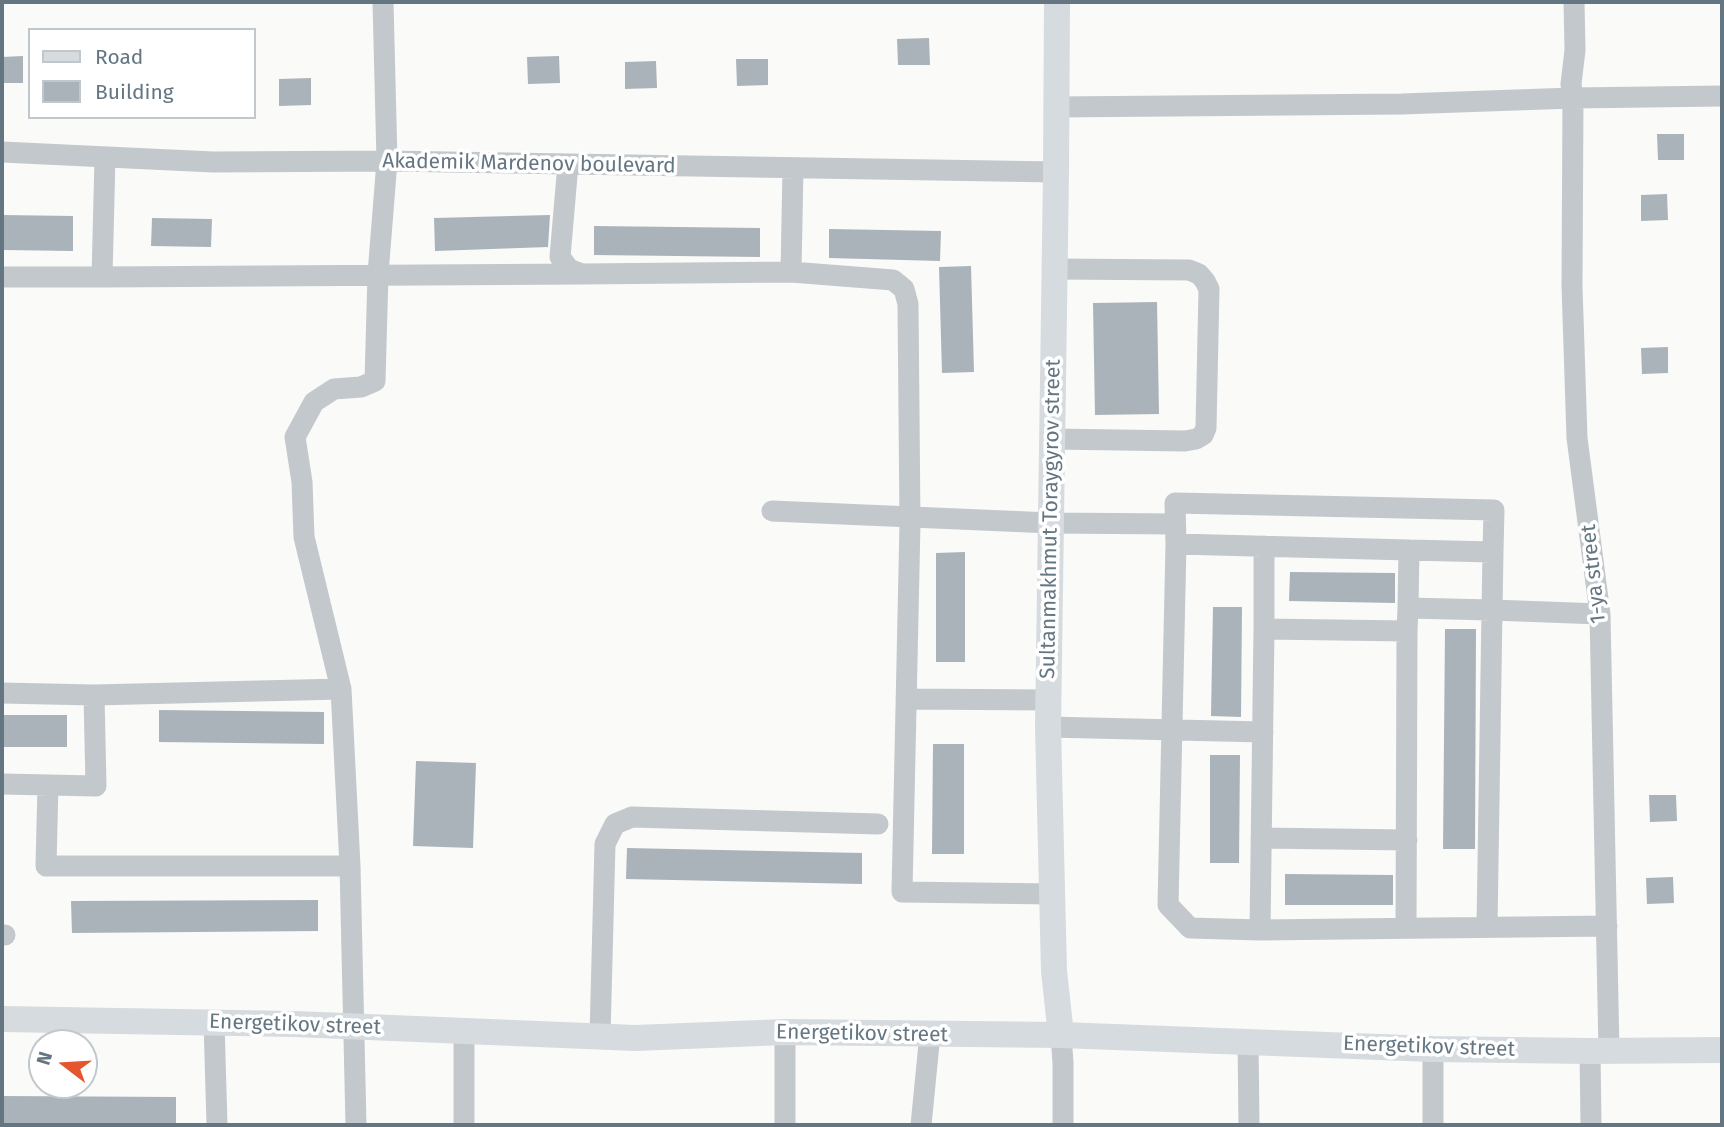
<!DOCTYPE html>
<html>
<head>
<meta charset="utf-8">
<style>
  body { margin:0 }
  #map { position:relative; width:1724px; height:1127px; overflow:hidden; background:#fafaf8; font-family:"Fira Sans",sans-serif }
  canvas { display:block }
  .frame { position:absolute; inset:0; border:4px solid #657683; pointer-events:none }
  .legend { position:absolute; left:28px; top:28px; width:228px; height:91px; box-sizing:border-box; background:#fff; border:2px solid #c1c8cd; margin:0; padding:9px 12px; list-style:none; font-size:21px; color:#657683 }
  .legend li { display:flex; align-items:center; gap:14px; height:35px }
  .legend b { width:35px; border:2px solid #c1c8cd }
  .north { position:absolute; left:28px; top:1029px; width:70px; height:70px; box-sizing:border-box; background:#fff; border:2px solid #c1c8cd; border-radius:50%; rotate:287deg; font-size:19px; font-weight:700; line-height:28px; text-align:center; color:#657683 }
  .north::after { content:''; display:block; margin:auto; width:24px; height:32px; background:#e4572e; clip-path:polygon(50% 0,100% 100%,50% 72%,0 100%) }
</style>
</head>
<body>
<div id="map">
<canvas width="1724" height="1127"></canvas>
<div class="frame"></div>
<ul class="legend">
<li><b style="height:9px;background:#d6dbdf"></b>Road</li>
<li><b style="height:19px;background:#aab3b9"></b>Building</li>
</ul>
<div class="north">N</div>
</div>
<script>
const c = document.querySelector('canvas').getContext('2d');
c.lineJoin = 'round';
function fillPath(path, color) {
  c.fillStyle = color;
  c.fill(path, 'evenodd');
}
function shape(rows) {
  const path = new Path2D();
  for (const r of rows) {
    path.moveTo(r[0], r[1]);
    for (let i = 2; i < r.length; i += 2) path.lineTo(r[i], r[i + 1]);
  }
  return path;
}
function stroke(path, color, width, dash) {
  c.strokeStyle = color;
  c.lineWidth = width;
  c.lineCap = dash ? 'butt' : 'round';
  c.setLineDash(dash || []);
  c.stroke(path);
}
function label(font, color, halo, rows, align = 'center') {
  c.font = font + ' "Fira Sans",sans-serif';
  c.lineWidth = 7;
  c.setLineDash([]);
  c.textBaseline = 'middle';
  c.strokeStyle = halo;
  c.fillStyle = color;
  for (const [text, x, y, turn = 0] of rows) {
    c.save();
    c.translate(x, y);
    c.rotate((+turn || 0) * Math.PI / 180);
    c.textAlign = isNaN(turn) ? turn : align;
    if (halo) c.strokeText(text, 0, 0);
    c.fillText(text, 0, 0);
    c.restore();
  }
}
fillPath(shape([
  [929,38,930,65,898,65,897,39],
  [23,56,23,83,2,83,2,57],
  [559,56,560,83,528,84,527,57],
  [736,59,768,59,768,85,737,86],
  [656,61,657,88,625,89,625,62],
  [311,78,311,105,279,106,279,79],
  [1657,134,1684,134,1684,160,1658,160],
  [1667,194,1668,220,1641,221,1641,195],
  [2,215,73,216,73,251,2,250],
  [550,215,548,247,435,251,434,218],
  [152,218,212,219,211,247,151,246],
  [594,226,760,228,760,257,594,255],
  [829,229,941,231,940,261,829,258],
  [971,266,974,372,942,373,939,267],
  [1157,302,1159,414,1095,415,1093,303],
  [1668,347,1668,373,1642,374,1641,348],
  [965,552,965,662,936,662,936,553],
  [1290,572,1395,573,1395,603,1289,601],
  [1213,607,1242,607,1241,717,1211,716],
  [1445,629,1476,629,1475,849,1443,849],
  [159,710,324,712,324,744,159,742],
  [2,715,67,715,67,747,2,747],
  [933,744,964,744,964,854,932,854],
  [1210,755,1240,755,1239,863,1210,863],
  [416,761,476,763,473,848,413,846],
  [1649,795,1676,795,1677,821,1650,822],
  [627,848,862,853,862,884,626,879],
  [1285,874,1393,875,1393,905,1285,905],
  [1673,877,1674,903,1647,904,1646,878],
  [318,900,318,931,72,933,71,901],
  [2,1096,176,1097,176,1125,2,1125]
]), '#aab3b9');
stroke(shape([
  [1574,2,1575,50,1571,84,1573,98,1722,96],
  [1056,107,1402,104,1573,98,1572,286,1577,438,1600,614,1609,1051],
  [2,152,213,162,387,161,1056,172],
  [568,164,560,257,569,269,582,274,791,272,893,280,904,289,908,304,910,523,902,892,1053,894],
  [791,272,793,168],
  [2,277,102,277,105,157],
  [102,277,582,274],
  [1052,439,1185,441,1196,439,1203,435,1206,428,1209,289,1205,281,1199,274,1189,270,1055,269],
  [772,511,1051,523,1175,524],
  [1176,544,1409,550,1408,608],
  [1264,546,1264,629,1407,631,1406,928],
  [1409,550,1493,552,1492,610,1600,614],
  [1493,552,1494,510,1175,503,1176,544,1168,905,1190,928,1260,930,1607,926],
  [1407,631,1408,608,1492,610,1487,927],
  [341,689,304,537,302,482,295,437,314,402,334,389,361,387,375,381,378,274,387,161,383,2],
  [2,693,94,695,96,786,2,784],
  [94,695,341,689,350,866],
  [906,699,1048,700],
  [1048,727,1263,732],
  [48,785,46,866,350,866,356,1125],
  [1261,838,1407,840],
  [1260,930,1264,629],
  [2,935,5,935],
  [214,1022,217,1125],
  [785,1032,785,1125],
  [1061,1035,1063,1063,1063,1125],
  [600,1036,605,844,615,824,632,817,878,824],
  [1248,1041,1249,1125],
  [1433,1049,1433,1125],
  [1590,1051,1591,1125],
  [464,1125,464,1030],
  [921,1125,930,1034]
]), '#c3c8cc', 21);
stroke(shape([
  [1057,2,1056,172,1048,727,1054,971,1061,1035],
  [2,1019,295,1024,635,1038,785,1032,1061,1035,1433,1049,1590,1051,1722,1050]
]), '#d6dbdf', 26);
label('21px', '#657683', '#fff', [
  ["Akademik Mardenov boulevard",529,164,1],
  ["Sultanmakhmut Toraygyrov street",1051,519,-89],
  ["1-ya street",1594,574,-96],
  ["Energetikov street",295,1025,2],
  ["Energetikov street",862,1034,1],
  ["Energetikov street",1429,1047,2]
]);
</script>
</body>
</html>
